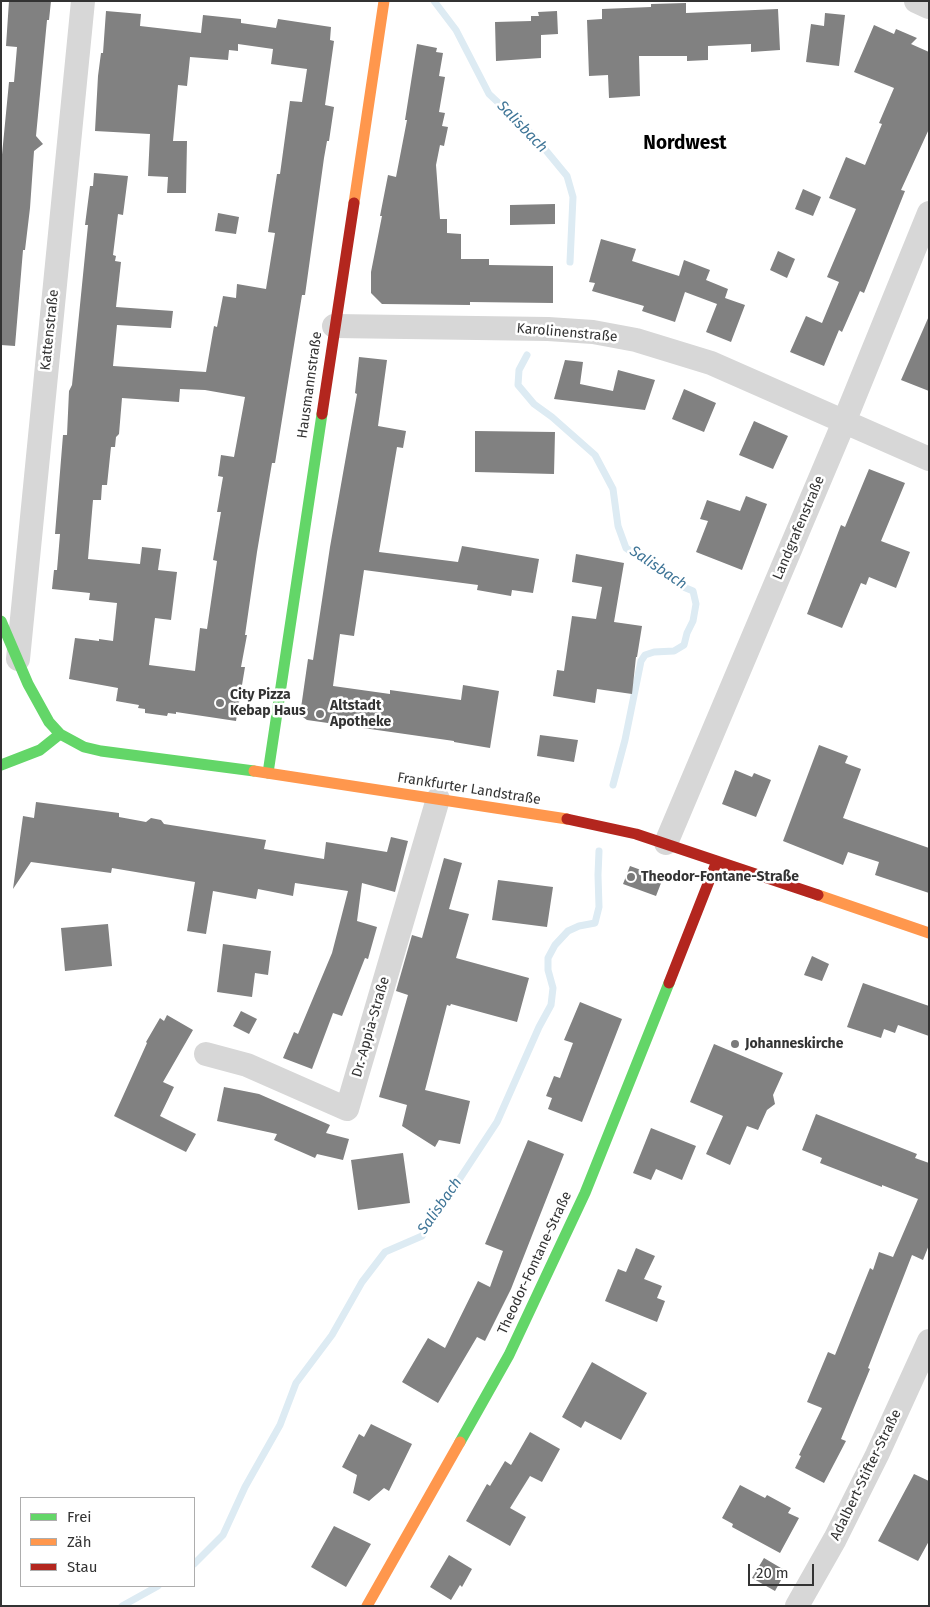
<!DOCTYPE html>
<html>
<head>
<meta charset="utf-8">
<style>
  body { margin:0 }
  #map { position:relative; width:930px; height:1607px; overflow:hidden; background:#fff; font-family:"Fira Sans",sans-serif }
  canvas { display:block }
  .frame { position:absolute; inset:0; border:2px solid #333; pointer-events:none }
  .legend { position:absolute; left:20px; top:1497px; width:175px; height:90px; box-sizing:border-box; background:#fff; border:1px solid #adadad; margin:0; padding:6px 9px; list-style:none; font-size:15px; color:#333 }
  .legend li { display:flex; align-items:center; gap:10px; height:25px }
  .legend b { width:25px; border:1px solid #adadad }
  .scale { position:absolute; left:748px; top:1564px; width:66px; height:22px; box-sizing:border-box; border:2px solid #333; border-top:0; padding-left:6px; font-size:15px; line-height:18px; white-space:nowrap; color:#333; -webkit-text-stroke:4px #fff; paint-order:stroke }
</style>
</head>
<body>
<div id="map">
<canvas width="930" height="1607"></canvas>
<div class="frame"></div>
<ul class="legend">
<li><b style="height:6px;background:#63d668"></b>Frei</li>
<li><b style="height:6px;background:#ff974d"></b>Zäh</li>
<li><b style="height:6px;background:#b3261e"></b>Stau</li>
</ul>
<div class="scale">20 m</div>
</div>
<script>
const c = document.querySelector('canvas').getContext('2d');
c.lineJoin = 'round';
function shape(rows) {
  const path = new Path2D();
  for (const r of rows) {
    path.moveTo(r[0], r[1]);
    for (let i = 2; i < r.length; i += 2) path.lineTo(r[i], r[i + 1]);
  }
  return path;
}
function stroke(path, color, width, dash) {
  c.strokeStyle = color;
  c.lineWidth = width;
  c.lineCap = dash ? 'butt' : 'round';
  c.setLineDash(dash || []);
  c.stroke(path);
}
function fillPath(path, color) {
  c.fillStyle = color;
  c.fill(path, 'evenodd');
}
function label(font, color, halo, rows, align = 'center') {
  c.font = font + ' "Fira Sans",sans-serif';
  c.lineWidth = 5;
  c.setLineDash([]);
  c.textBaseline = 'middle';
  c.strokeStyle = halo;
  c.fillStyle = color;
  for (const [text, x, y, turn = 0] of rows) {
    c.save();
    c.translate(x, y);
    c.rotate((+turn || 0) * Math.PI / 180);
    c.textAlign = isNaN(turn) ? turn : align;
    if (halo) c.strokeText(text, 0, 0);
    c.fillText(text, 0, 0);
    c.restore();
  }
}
stroke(shape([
  [434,1,456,30,489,94,534,136,567,176,573,197,570,262],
  [527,355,519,370,518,385,534,404,552,417,595,455,613,489,618,526,626,548,681,586,693,591,696,604,693,621,687,633,684,645,674,651,654,652,645,655,641,661,625,740,613,785],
  [194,1564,223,1535,245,1487,280,1425,296,1383,332,1335,362,1282,385,1252,422,1236,497,1122,539,1027,551,1005,553,988,548,970,548,958,555,945,568,931,579,926,595,923,599,907,598,875,599,851],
  [122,1606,158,1586]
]), '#ddebf3', 7);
fillPath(shape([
  [9,1,51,1,49,20,47,20,36,136,43,144,34,151,30,208,25,250,23,250,15,346,1,345,1,165,9,82,14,82,17,47,6,46],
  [686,3,686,13,778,9,780,50,751,52,751,44,708,46,708,60,687,61,687,56,639,56,640,96,609,98,608,75,589,76,587,20,602,19,602,9,651,7,651,4],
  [106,11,141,14,140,26,201,33,203,15,241,19,241,23,276,28,278,19,331,27,330,40,334,41,325,105,334,107,329,141,327,141,324,158,305,295,302,295,275,463,272,463,257,552,245,635,247,635,241,667,245,667,236,721,176,712,176,714,168,713,167,716,145,713,145,709,138,708,139,705,116,701,118,688,69,679,75,638,99,641,99,639,113,641,117,603,89,600,90,593,52,589,54,570,57,570,60,534,55,534,63,435,67,435,69,391,72,385,88,225,85,225,90,186,93,186,94,173,128,176,123,215,118,214,113,255,116,256,115,261,121,262,116,307,173,311,171,328,117,325,113,366,206,372,214,326,217,327,223,296,236,298,237,284,266,289,275,233,268,232,277,174,280,174,290,101,302,102,307,69,271,64,273,49,238,44,238,51,229,50,228,60,190,57,187,86,178,85,173,141,187,141,186,193,167,193,168,177,148,176,150,134,95,131,98,76,101,53,103,53],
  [180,389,205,390,245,397,234,457,221,455,218,476,223,477,217,512,221,512,213,560,217,561,207,629,200,628,195,671,149,665,155,618,171,620,177,572,158,570,161,549,142,547,140,564,88,559,93,500,101,500,102,485,107,485,111,447,115,447,116,437,119,434,122,398,179,402],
  [557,11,558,34,541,35,541,58,496,61,495,22,531,21,531,16,539,16,538,12],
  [825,13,845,15,839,66,806,62,811,24,824,26],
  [874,25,894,34,896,29,917,38,911,44,929,52,929,129,901,190,905,191,864,293,860,291,842,332,839,330,824,366,790,352,806,316,822,323,839,282,827,277,856,209,829,198,846,157,865,165,882,124,879,123,894,88,854,72],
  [417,44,437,48,436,52,443,53,439,76,445,77,439,112,445,113,442,126,448,127,444,146,440,145,436,165,440,219,447,219,447,233,461,234,461,259,489,259,489,265,553,266,553,303,470,302,470,305,382,304,371,293,371,272,382,216,380,216,388,175,396,177,407,120,405,120],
  [803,189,821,197,813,216,795,209],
  [555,204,555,224,510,225,510,205],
  [218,213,239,217,236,234,215,231],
  [601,239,636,249,632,261,679,276,684,260,710,270,706,280,728,289,725,298,745,305,731,342,706,332,717,304,685,292,675,322,642,311,644,306,592,291,595,283,589,282],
  [778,251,795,259,787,278,770,270],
  [929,316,929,391,901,380],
  [359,357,387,360,378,426,406,431,403,448,397,447,379,552,458,562,462,546,539,559,533,593,512,590,511,596,477,590,478,585,364,570,354,636,340,634,333,686,390,694,390,690,461,700,463,685,499,691,490,748,454,742,454,741,307,720,300,715,308,659,313,660,330,547,357,394,355,393],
  [565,360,583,362,580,384,613,391,618,370,655,380,645,410,554,399],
  [684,389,716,403,704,432,672,419],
  [754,421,788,436,773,469,739,455],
  [475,431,555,432,554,474,475,472],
  [869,469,905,483,881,541,910,552,896,588,869,577,866,585,861,583,842,628,807,614,841,525,845,527],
  [746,496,767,504,742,570,696,552,708,521,700,519,707,500,740,511],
  [576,554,624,563,614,622,642,626,637,657,636,657,632,694,597,689,595,703,553,696,557,670,564,671,572,616,596,619,602,587,572,582],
  [540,735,578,740,574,762,537,756],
  [819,745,848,756,845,763,861,769,843,818,929,848,929,893,875,875,879,862,848,852,843,865,783,841],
  [735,770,752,777,754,773,771,780,756,817,722,804],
  [36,802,119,813,119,817,146,822,151,818,161,820,164,824,266,840,264,849,324,859,326,842,387,852,391,837,408,841,395,892,362,883,357,921,377,927,368,959,365,958,342,1016,333,1013,312,1069,283,1058,294,1032,298,1034,332,953,348,891,295,883,293,896,258,889,256,899,213,891,206,934,187,931,195,882,112,868,111,873,31,862,13,889,23,816,34,818],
  [444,858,462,863,449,909,469,914,456,958,529,978,517,1022,451,1004,450,1006,447,1005,425,1090,470,1101,460,1144,439,1140,435,1147,402,1126,407,1105,379,1097,408,995,396,991,412,935,422,938],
  [630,866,663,878,656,896,623,884],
  [498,880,553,887,547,927,492,920],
  [108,924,112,966,65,971,61,928],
  [223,944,271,951,268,975,255,973,252,997,217,992],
  [812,956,829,964,822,981,804,975],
  [863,983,929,1006,929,1036,898,1025,895,1033,884,1029,881,1038,847,1027],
  [580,1002,622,1019,582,1122,548,1109,552,1098,546,1096,554,1076,560,1078,573,1043,564,1040],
  [241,1011,257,1019,249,1034,233,1026],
  [167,1015,193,1030,163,1082,174,1087,160,1116,196,1134,186,1152,114,1116,147,1043,146,1042,160,1018,164,1021],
  [714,1044,783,1073,773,1095,775,1104,767,1110,758,1130,747,1126,730,1165,706,1154,723,1116,690,1102],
  [224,1087,259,1094,330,1125,326,1133,349,1139,343,1160,317,1154,315,1158,274,1140,277,1134,217,1121],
  [816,1114,917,1154,915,1158,929,1163,929,1245,923,1260,912,1255,868,1368,870,1369,841,1439,846,1441,824,1483,795,1468,801,1456,799,1455,822,1408,807,1402,828,1352,835,1355,870,1268,873,1270,879,1252,893,1257,918,1199,882,1185,882,1187,820,1163,822,1158,802,1150],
  [651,1128,696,1146,682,1180,656,1169,651,1180,633,1173],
  [528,1140,564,1154,511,1289,485,1341,477,1337,438,1403,402,1382,428,1338,445,1348,478,1281,490,1287,503,1251,485,1244],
  [403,1153,410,1203,358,1210,351,1160],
  [636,1248,655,1256,644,1279,662,1286,657,1298,665,1301,657,1322,605,1301,618,1269,626,1272],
  [592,1362,647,1393,621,1440,585,1421,581,1428,562,1417],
  [371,1424,412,1444,389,1491,384,1488,369,1501,353,1493,357,1475,342,1467,359,1434,364,1437],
  [530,1432,560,1449,542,1482,530,1476,510,1508,526,1517,510,1546,466,1521,487,1484,490,1486,505,1461,511,1465],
  [914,1474,929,1481,929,1541,918,1561,878,1541],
  [740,1485,765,1498,767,1495,791,1508,788,1513,799,1518,780,1553,732,1527,733,1524,722,1518],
  [334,1526,371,1544,346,1587,311,1567],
  [449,1555,472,1569,462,1587,460,1585,451,1600,430,1587],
  [764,1558,786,1571,775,1591,752,1578]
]), '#818181');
stroke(shape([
  [916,1,929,7],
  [334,326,548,329,593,332,636,340,711,363,929,459],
  [18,659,83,1],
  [666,843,844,422,929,213],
  [206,1054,247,1065,347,1109,438,799],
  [797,1606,835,1539,877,1455,929,1341]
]), '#d7d7d7', 24);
stroke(shape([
  [1,621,28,684,49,722,60,734,84,747,101,751,254,771],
  [1,765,40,750,60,734],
  [268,773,322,414],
  [460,1442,509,1355,585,1193,669,983]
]), '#63d668', 11);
stroke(shape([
  [354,203,384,1],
  [254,771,567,819],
  [818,895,929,933],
  [367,1606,460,1442]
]), '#ff974d', 11);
stroke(shape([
  [322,414,354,203],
  [567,819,636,834,818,895],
  [669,983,717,861]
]), '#b3261e', 11);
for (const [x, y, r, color] of [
  [220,703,5,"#7a7a7a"],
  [320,714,5,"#7a7a7a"],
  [631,877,5,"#7a7a7a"],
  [735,1044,5,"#7a7a7a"]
]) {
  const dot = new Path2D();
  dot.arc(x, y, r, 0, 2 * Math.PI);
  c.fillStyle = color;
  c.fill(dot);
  stroke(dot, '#fff', 2);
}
label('14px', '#333', '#fff', [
  ["Kattenstraße",50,330,-84],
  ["Karolinenstraße",567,333,5],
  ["Hausmannstraße",310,385,-82],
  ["Landgrafenstraße",799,528,-67],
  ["Frankfurter Landstraße",469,789,9],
  ["Dr.-Appia-Straße",371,1027,-74],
  ["Theodor-Fontane-Straße",535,1263,-65],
  ["Adalbert-Stifter-Straße",866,1475,-64]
]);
label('bold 14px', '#333', '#fff', [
  ["City Pizza",230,695],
  ["Kebap Haus",230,711],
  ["Altstadt",330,706],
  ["Apotheke",330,722],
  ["Theodor-Fontane-Straße",641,877],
  ["Johanneskirche",745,1044]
], 'left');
label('italic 15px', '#3f7597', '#fff', [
  ["Salisbach",522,127,46],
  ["Salisbach",658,568,34],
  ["Salisbach",440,1206,-55]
]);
label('bold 19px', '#000', '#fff', [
  ["Nordwest",685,144]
]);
</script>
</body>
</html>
